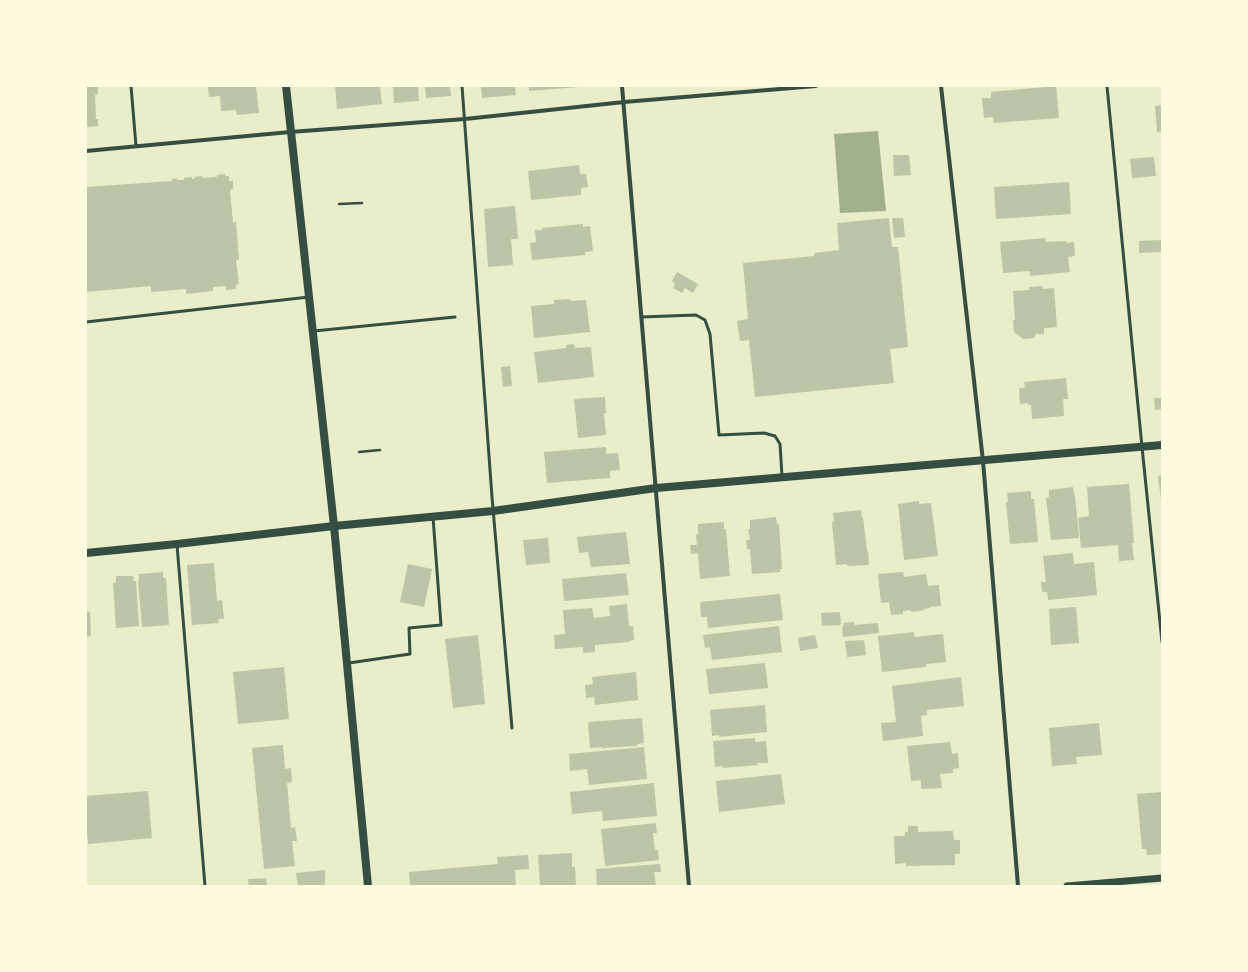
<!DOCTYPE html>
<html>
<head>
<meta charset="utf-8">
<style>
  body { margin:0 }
  #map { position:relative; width:1248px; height:972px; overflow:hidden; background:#e9edc9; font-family:Poppins,sans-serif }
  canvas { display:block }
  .frame { position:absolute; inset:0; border:87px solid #fefae0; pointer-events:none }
</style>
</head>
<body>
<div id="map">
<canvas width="1248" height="972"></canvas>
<div class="frame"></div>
</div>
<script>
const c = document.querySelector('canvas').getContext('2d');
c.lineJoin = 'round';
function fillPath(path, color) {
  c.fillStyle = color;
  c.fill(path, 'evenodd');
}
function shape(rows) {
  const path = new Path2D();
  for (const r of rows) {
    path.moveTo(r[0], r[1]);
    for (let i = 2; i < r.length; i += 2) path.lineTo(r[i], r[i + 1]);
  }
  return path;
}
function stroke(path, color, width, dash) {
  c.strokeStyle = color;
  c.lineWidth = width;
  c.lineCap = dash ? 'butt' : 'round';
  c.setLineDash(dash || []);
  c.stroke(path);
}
fillPath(shape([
  [878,131,886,211,840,213,834,134]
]), '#a3b18a');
fillPath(shape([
  [98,86,98,94,95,95,96,119,98,119,98,126,86,127,86,87],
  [208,86,256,86,259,113,237,115,236,110,221,111,220,96,209,97],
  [335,86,380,86,382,104,337,109],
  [393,86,418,86,419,101,394,103],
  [425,86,450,86,451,96,426,98],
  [481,86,515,86,516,95,482,98],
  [529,86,578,86,578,87,529,91],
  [1056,86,1059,118,994,123,993,117,984,118,982,98,991,98,991,92],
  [1162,105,1162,132,1157,132,1155,106],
  [893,155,909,155,911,175,894,176],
  [1154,157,1156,176,1132,178,1130,159],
  [579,165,580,174,586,174,588,187,581,188,581,195,531,200,528,171],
  [225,174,225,176,229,176,229,181,233,181,233,189,230,190,233,223,236,222,239,260,236,260,239,284,236,285,236,289,226,290,226,286,213,287,213,291,186,294,186,289,151,292,151,286,86,292,86,187,172,181,172,179,177,178,177,180,184,180,184,178,192,177,192,179,195,179,194,177,202,176,202,178,217,177,217,175],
  [1069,182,1071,214,996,219,994,187],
  [515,206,518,239,511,239,513,265,488,267,484,209],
  [889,218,892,247,898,247,908,347,890,349,894,383,755,397,749,340,740,341,737,321,748,319,743,263,814,256,814,253,839,250,837,223],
  [892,218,903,218,905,237,894,238],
  [583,224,583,227,590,226,593,251,585,252,585,255,532,260,530,243,536,242,535,230,542,230,542,228],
  [1045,238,1046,242,1066,241,1066,243,1074,242,1075,256,1068,257,1070,272,1030,276,1030,271,1003,273,1000,242],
  [1161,240,1161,252,1139,253,1139,241],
  [677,272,698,284,693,293,685,288,682,293,673,288,675,283,672,281],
  [1042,286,1043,289,1054,288,1057,327,1044,328,1044,334,1036,334,1034,338,1023,339,1014,332,1013,320,1015,320,1013,291,1029,290,1029,287],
  [570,299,570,301,586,300,590,332,534,338,531,306,554,304,554,300],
  [574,344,575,348,591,347,594,377,538,383,534,352,566,348,566,345],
  [510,366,512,386,503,387,501,367],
  [1066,378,1068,399,1063,399,1064,416,1032,419,1031,405,1028,405,1028,403,1020,404,1019,388,1025,388,1024,382],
  [605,397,606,413,604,413,606,435,578,438,574,399],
  [1154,398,1162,398,1162,409,1155,410],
  [606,447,606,454,618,453,620,470,610,471,610,478,547,483,544,452],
  [1162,475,1162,500,1161,500,1158,476],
  [1129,484,1134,543,1132,543,1134,560,1119,561,1118,545,1081,548,1078,518,1089,516,1087,487],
  [1073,487,1074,495,1075,495,1079,538,1051,540,1046,498,1049,497,1049,490],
  [1031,491,1031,499,1034,499,1038,542,1010,544,1006,502,1008,502,1007,493],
  [919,501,919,504,931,503,938,556,904,560,898,504],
  [861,510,862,518,863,517,867,551,868,551,869,565,847,566,847,564,836,565,832,522,834,521,833,513],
  [776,517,777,525,779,524,782,569,780,569,780,572,752,574,750,549,747,549,746,540,750,540,748,529,750,529,750,520],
  [724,522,724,529,726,529,730,576,700,579,698,553,691,554,690,545,697,545,696,534,698,534,698,524],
  [626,532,630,564,591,567,588,552,579,553,577,537],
  [548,538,550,563,526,565,523,540],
  [1073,553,1074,564,1094,562,1097,595,1048,600,1047,592,1042,592,1041,582,1046,582,1043,556],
  [214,563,217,601,222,600,224,619,218,619,219,623,192,625,187,565],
  [408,564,432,569,424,607,400,602],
  [163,572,163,578,166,578,169,625,142,627,138,580,139,580,139,574],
  [903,572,904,577,926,574,928,586,939,585,941,606,930,607,930,608,924,609,925,610,911,612,911,610,903,611,903,614,891,615,889,602,881,603,878,574],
  [626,573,629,595,564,601,562,579],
  [116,576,133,576,134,581,136,581,139,626,116,628,113,583,116,583],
  [780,594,783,620,708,628,707,617,701,617,700,602],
  [627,604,629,626,633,626,634,640,629,641,629,642,595,645,595,652,583,653,583,647,555,649,554,635,565,634,563,610,592,608,594,618,610,616,609,606],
  [1076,607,1079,643,1051,645,1049,609],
  [86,611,90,612,91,636,86,637],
  [840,612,841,625,822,626,821,613],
  [854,622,854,625,878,623,879,633,843,637,842,626,844,626,843,623],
  [779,626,782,652,712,660,710,647,705,648,703,635],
  [914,632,914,637,943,634,946,662,926,664,926,667,882,672,878,636],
  [478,635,485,704,453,708,445,639],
  [815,635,818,648,800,651,798,638],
  [864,640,866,655,847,657,845,641],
  [765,663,768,688,709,694,706,669],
  [284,667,289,719,238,724,233,672],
  [636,672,638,700,595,705,594,697,586,698,585,685,593,684,592,677],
  [961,677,964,706,927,710,927,715,921,716,923,736,883,741,881,723,896,722,892,686],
  [765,705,767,732,719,737,719,735,712,736,710,710],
  [642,718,644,743,637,744,637,746,602,748,602,747,590,748,588,722],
  [1099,723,1102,755,1076,757,1077,764,1052,766,1049,728],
  [755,738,755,742,766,741,768,763,757,763,758,765,723,768,722,766,715,767,713,741],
  [950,742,952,754,958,753,959,768,953,769,953,773,940,774,942,788,921,789,921,780,911,781,907,746],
  [283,745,285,769,291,768,292,782,287,783,291,828,295,827,297,841,292,841,295,866,264,869,252,748],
  [644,747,647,779,589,785,587,769,570,771,569,754],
  [781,774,785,804,719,812,716,781],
  [654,783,657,816,603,821,602,811,572,814,570,792],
  [148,791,152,838,88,844,87,831,86,831,86,796],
  [1162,792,1162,854,1147,855,1146,849,1142,849,1137,794],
  [656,823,657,833,653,833,655,850,658,850,659,860,605,866,601,829],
  [908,826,918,826,918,832,953,831,954,840,960,840,960,854,955,854,955,865,906,866,906,863,895,864,894,836,905,836,905,832,908,832],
  [572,853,572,867,575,867,576,886,540,886,538,855],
  [528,855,529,869,515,870,516,886,410,886,409,872,498,864,497,857],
  [660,864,661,872,654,872,656,886,597,886,596,869],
  [325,870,325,886,298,886,296,873],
  [266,878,267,886,249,886,248,879]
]), '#bcc5a7');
stroke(shape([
  [339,204,362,203],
  [359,452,380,450]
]), '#344e41', 2.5);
stroke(shape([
  [131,86,136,146],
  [462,86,492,497,512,728],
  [1107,86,1142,447,1162,642],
  [641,317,696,315,705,320,710,334,719,435,764,433,775,436,780,444,782,476],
  [86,322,309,297],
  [314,331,455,317],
  [177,545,205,886],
  [349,663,410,654,409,628,441,625,433,517]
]), '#344e41', 3);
stroke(shape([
  [622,86,689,886],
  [941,86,983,461,1018,886],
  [86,151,290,132,465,119,624,102,816,86]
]), '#344e41', 4);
stroke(shape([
  [1067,886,1162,878]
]), '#344e41', 7);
stroke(shape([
  [286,86,334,526,368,886],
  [86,553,177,544,334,526,493,511,656,488,1162,445]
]), '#344e41', 8);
</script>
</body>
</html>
